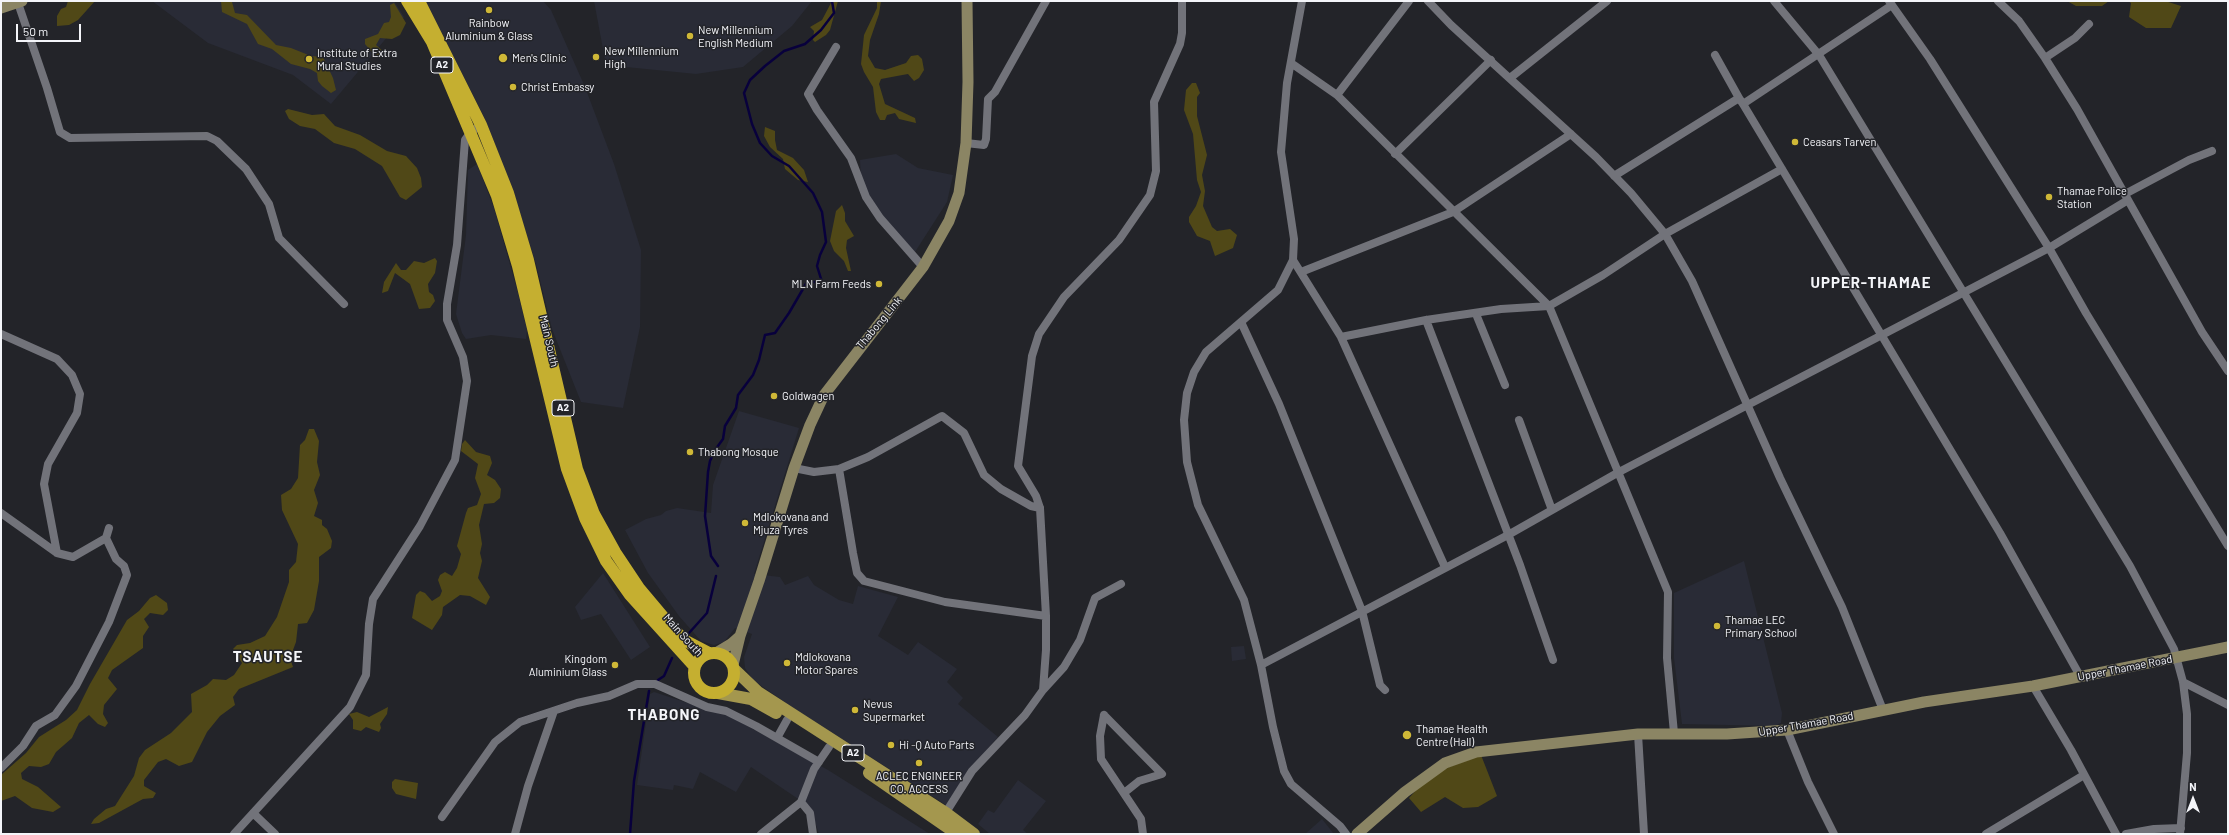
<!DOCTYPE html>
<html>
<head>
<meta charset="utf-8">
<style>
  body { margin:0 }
  #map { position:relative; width:2229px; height:835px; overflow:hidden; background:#232429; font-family:Barlow,sans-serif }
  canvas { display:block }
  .frame { position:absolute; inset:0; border:2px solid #f4f5f9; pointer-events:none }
  .north { position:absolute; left:2173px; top:779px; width:40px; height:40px; -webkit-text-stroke:3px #232429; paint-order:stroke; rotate:0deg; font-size:11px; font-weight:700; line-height:16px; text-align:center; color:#f4f5f9 }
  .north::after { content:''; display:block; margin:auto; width:14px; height:18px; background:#f4f5f9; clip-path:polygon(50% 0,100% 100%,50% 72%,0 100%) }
  .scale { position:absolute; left:16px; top:24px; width:65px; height:18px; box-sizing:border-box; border:2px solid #f4f5f9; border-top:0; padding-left:5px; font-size:12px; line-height:14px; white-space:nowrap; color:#f4f5f9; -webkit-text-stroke:3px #232429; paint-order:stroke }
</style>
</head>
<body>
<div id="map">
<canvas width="2229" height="835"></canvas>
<div class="frame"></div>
<div class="north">N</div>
<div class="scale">50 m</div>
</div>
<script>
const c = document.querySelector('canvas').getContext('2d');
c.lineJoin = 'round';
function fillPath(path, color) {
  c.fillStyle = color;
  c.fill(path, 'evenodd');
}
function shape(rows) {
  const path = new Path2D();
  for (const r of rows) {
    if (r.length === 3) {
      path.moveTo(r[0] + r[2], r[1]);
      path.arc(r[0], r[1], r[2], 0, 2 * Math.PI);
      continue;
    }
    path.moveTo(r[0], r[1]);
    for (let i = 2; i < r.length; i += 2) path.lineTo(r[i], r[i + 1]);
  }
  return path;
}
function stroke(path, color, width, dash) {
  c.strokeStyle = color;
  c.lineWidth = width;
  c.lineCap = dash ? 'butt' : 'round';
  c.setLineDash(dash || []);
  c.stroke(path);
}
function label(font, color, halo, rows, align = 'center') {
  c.font = font + ' Barlow,sans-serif';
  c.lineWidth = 3;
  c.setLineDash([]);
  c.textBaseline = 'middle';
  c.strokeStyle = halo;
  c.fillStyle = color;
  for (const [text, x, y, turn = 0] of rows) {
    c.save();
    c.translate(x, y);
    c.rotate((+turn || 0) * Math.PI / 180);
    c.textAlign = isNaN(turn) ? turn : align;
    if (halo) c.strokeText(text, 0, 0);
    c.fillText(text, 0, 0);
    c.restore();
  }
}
fillPath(shape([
  [152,1,394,1,404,17,331,104,293,75,208,43],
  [425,1,543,1,551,10,585,87,614,164,641,250,640,327,623,408,581,402,552,329,536,264,516,202,484,117],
  [594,1,812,1,792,26,743,67,696,74,606,65],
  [896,154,918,168,953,175,947,202,915,252,883,218,861,181,860,160],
  [477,164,494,208,518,293,527,330,526,339,491,335,466,339,462,333,456,314,466,235,468,170],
  [739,411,799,428,754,574,780,577,785,585,808,576,814,585,839,600,853,604,858,586,898,597,878,636,908,655,918,642,957,669,947,682,963,698,958,704,998,737,969,770,946,805,793,708,753,680,745,668,744,657,752,634,735,628,724,642,714,645,701,641,679,616,648,573,625,530,646,519,661,515,666,511,677,508,711,513,713,485],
  [1744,561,1782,713,1781,723,1774,726,1682,724,1674,658,1674,593],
  [603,573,650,647,631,660,601,614,581,620,575,607],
  [1244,646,1246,659,1232,661,1231,647],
  [654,692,731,717,828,770,930,834,819,834,810,807,751,767,736,792,700,772,693,789,674,785,673,790,637,785,650,694],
  [1018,780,1046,801,1023,830,1028,834,990,834,978,824,988,810,994,813],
  [1322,819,1334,834,1305,834]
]), '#292b36');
fillPath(shape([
  [68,1,95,1,78,20,69,25,57,26,57,16,61,9,66,7],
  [221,1,232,2,235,13,247,15,276,45,291,48,311,56,323,57,333,78,336,90,331,93,322,86,318,81,317,73,310,69,291,64,272,49,258,44,247,24,222,12],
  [832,1,838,1,830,30,826,35,815,42,813,40,814,31,810,27,822,20],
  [877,1,881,1,879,14,870,40,868,56,875,68,885,70,906,63,911,56,918,55,922,59,924,70,919,78,914,81,908,74,897,76,881,79,879,84,885,104,915,118,916,123,899,119,895,113,887,115,885,120,880,120,876,112,873,87,864,72,861,64,864,35,877,8],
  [2067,1,2109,1,2102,6,2076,6],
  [2128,1,2165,1,2181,6,2171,28,2146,28,2129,17,2131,3],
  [394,3,406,23,400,35,392,39,380,38,376,45,384,52,376,57,365,44,365,39,378,34,384,23,389,22,391,17,390,5],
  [1192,83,1196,83,1200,93,1197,97,1197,116,1207,155,1202,175,1205,191,1203,206,1212,227,1217,231,1230,229,1237,235,1233,248,1215,256,1210,241,1197,236,1189,222,1189,217,1196,206,1201,192,1197,180,1193,134,1184,110,1186,90],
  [288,109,312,115,324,114,335,126,360,135,387,151,406,156,417,168,421,178,422,187,406,200,400,197,382,166,355,149,334,143,315,129,300,126,289,119,285,111],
  [765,127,775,131,775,140,777,150,793,158,804,170,808,182,798,180,785,169,783,159,770,147,764,136],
  [842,205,845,213,845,221,854,236,847,240,846,248,851,271,848,271,844,261,834,251,830,241,836,211],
  [435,258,437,261,435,273,428,284,429,292,433,295,435,301,430,308,419,309,410,284,395,273,388,291,382,293,384,282,396,263,401,270,406,270,414,261,424,263],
  [309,429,314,429,319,441,317,462,320,475,314,490,318,503,314,516,322,520,322,525,327,529,332,541,331,548,319,557,319,581,314,610,307,623,298,624,296,642,290,658,293,667,239,689,233,697,235,705,220,716,207,732,192,762,179,766,166,759,158,762,144,780,144,786,156,793,153,798,143,799,99,823,91,824,94,819,106,809,115,806,134,776,139,758,145,750,171,733,192,712,191,694,207,685,213,679,226,680,234,675,242,663,233,649,237,645,250,643,265,636,277,617,289,582,289,570,296,562,298,544,282,510,281,495,291,489,298,478,300,445,305,440],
  [465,440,476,452,490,456,492,463,487,475,495,480,501,489,500,498,494,503,484,504,479,525,482,544,480,553,482,561,478,578,490,597,486,605,470,596,460,595,443,607,442,615,432,630,412,618,416,595,420,591,425,593,432,601,440,596,442,591,438,580,440,575,445,572,452,576,457,568,461,554,457,546,466,513,468,508,477,505,481,494,475,478,478,464,461,451,462,444],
  [156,595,167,603,168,610,163,615,150,613,144,619,149,627,143,636,143,648,112,670,108,678,117,689,104,705,103,714,108,723,105,727,98,724,89,715,79,723,72,738,56,752,49,764,41,767,29,766,21,773,22,779,38,787,61,807,53,812,32,808,15,796,1,801,1,775,26,753,39,737,66,720,77,710,90,684,127,620,139,611,150,598],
  [388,707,387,714,380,724,381,728,379,732,366,727,361,731,353,729,353,720,349,714,357,712,369,717],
  [1481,755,1497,796,1478,807,1463,808,1445,797,1421,812,1409,798,1419,787,1444,769],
  [395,779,418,783,416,799,396,794,392,788,392,782]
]), '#504817');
stroke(shape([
  [718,566,711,556,705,516,708,472,710,461,715,450,723,439,725,426,736,408,738,395,753,375,759,360,765,335,775,333,789,313,807,282,822,282,817,266,820,255,826,242,822,212,813,193,789,166,772,156,760,143,752,124,744,93,750,80,765,66,784,51,805,44,821,30,834,13,832,1],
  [689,633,707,613,716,576],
  [658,680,664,676,672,658],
  [630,834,634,781,649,691]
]), '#08003c', 2.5);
stroke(shape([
  [1302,1,1287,83,1281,152,1294,239,1293,260,1278,290,1206,352,1194,372,1187,393,1184,420,1187,462,1198,505,1244,600,1261,665,1273,727,1284,771,1291,784,1340,826,1346,834],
  [1428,1,1451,25,1596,157,1631,193,1665,234,1692,281,1780,478,1842,607,1883,710],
  [1774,1,1819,55,2130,566,2174,649,2183,682,2187,714,2187,753,2180,834],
  [1889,1,1930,59,2049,248,2086,313,2228,546],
  [1998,1,2019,21,2045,58,2077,109,2202,332,2228,371],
  [18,3,47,88,60,132,70,138,207,136,217,141,246,169,269,204,279,238,344,304],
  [836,47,808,94,817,110,851,158,866,197,880,218,923,267],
  [1715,55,1739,98],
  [2045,58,2075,38,2089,24],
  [1291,63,1337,95,1549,306,1668,592,1667,658,1674,733],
  [1510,78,1607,1],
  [1337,95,1409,1],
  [1743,104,2000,533,2080,676],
  [966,143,984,145,986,139,988,99,995,92,1046,1],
  [1395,154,1491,60],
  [1614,176,1739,98,1743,104,1892,5],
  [2125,194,2189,160,2212,151],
  [1293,260,1341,337,1445,567],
  [1301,272,1453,212,1571,134],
  [1476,314,1505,385],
  [1426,320,1520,565,1553,660],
  [1241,322,1279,404,1362,611,1380,685,1385,690],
  [1,334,57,359,72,375,80,394,77,413,48,464,44,484,57,553],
  [1341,337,1426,320,1501,309,1549,306,1603,275,1665,234,1782,169],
  [1519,420,1552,510],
  [794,468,814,472,839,469,868,457,942,416,964,433,984,475,1001,489,1031,506,1040,508],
  [839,469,853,553,857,573,864,581,945,602,1046,616],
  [1,513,57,553,73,557,106,538,109,528],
  [1261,665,1508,535,1619,472,2049,248,2128,200],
  [2183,682,2228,705],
  [2033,686,2071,750,2116,834],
  [1043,690,1064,667,1080,640,1095,598,1121,584],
  [1104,715,1100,736,1101,759,1141,819,1143,834],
  [1104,715,1162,774,1139,781,1124,793],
  [1787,730,1808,782,1834,834],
  [1638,734,1644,834],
  [777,738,787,720],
  [1,768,23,746,36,726,55,715,76,686,109,622,127,575,124,566,116,559,106,538],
  [801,802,810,813,813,834],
  [253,813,275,834],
  [442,817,495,742,520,722,577,703,609,696,637,684,655,684,707,707,726,711,756,726,819,762],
  [943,817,972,771,1025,715,1043,690,1046,650,1046,616,1040,508,1036,496,1018,466,1032,356,1039,334,1064,297,1119,240,1150,195,1156,171,1154,102,1180,44,1182,33,1182,1],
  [234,834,350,707,366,675,369,624,373,599,420,526,455,460,467,381,463,357,447,320,447,304,457,245,465,140,471,132,481,125],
  [515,834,528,786,554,711],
  [761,834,801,802,814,769,829,747],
  [1986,834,2084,775],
  [2126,834,2154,829,2181,828]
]), '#72737a', 8);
stroke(shape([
  [1,8,22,1],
  [716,653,731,644,740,636],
  [733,665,740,636,759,581,794,468,810,425,824,395,923,267,949,221,959,193,966,143,968,82,967,1],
  [1357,834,1405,792,1445,763,1476,752,1638,734,1727,734,1787,730,1924,702,2033,686,2228,647]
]), '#8b8564', 11);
stroke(shape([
  [734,669,758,692,946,813,974,834],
  [718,693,751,699,776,713],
  [869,773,957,834]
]), '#a4974e', 12);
stroke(shape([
  [407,1,432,42,497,196,518,266,567,469,585,518,606,561,630,595,695,667],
  [419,1,481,125,508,193,528,260,577,469,594,514,615,552,639,588,676,632,686,641,709,653],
  [714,673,20]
]), '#c5af30', 12);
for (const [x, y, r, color] of [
  [489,10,4,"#cfb837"],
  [690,36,4,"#cfb837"],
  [596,57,4,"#cfb837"],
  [503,58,5,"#cfb837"],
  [309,59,4,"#cfb837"],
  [513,87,4,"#cfb837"],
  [1795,142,4,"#cfb837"],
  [2049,197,4,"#cfb837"],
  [879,284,4,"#cfb837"],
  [774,396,4,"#cfb837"],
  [690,452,4,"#cfb837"],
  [745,523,4,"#cfb837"],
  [1717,626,4,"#cfb837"],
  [787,663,4,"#cfb837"],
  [615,665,4,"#cfb837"],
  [855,710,4,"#cfb837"],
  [1407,735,5,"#cfb837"],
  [891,745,4,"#cfb837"],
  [919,763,4,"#cfb837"]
]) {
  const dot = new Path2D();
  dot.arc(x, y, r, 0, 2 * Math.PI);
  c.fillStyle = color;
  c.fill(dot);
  stroke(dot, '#232429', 1.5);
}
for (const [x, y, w] of [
  [442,65,22],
  [563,408,22],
  [853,753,22]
]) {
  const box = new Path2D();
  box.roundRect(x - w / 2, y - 8, w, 16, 3);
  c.fillStyle = '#232429';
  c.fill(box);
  stroke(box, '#f4f5f9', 1);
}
label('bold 10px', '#f4f5f9', null, [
  ["A2",442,65],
  ["A2",563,408],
  ["A2",853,753]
]);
label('11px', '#f4f5f9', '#232429', [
  ["Rainbow",489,23,"center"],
  ["Aluminium & Glass",489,36,"center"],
  ["New Millennium",698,30],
  ["English Medium",698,43],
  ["New Millennium",604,51],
  ["High",604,64],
  ["Institute of Extra",317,53],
  ["Mural Studies",317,66],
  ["Men's Clinic",512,58],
  ["Christ Embassy",521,87],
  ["Ceasars Tarven",1803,142],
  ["Thamae Police",2057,191],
  ["Station",2057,204],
  ["MLN Farm Feeds",871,284,"right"],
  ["Goldwagen",782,396],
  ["Thabong Mosque",698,452],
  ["Mdlokovana and",753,517],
  ["Mjuza Tyres",753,530],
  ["Thamae LEC",1725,620],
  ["Primary School",1725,633],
  ["Mdlokovana",795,657],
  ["Motor Spares",795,670],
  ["Kingdom",607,659,"right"],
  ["Aluminium Glass",607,672,"right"],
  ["Nevus",863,704],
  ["Supermarket",863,717],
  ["Thamae Health",1416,729],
  ["Centre (Hall)",1416,742],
  ["Hi -Q Auto Parts",899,745],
  ["ACLEC ENGINEER",919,776,"center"],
  ["CO. ACCESS",919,789,"center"]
], 'left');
label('11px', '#f4f5f9', '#232429', [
  ["Thabong Link",879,323,-50],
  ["Main South",549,341,77],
  ["Main South",683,635,48],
  ["Upper Thamae Road",2125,668,-11],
  ["Upper Thamae Road",1806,724,-10]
]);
c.letterSpacing = '1px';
label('bold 15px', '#f4f5f9', '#232429', [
  ["UPPER-THAMAE",1871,283],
  ["TSAUTSE",268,657],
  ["THABONG",664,715]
]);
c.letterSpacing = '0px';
</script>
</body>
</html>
